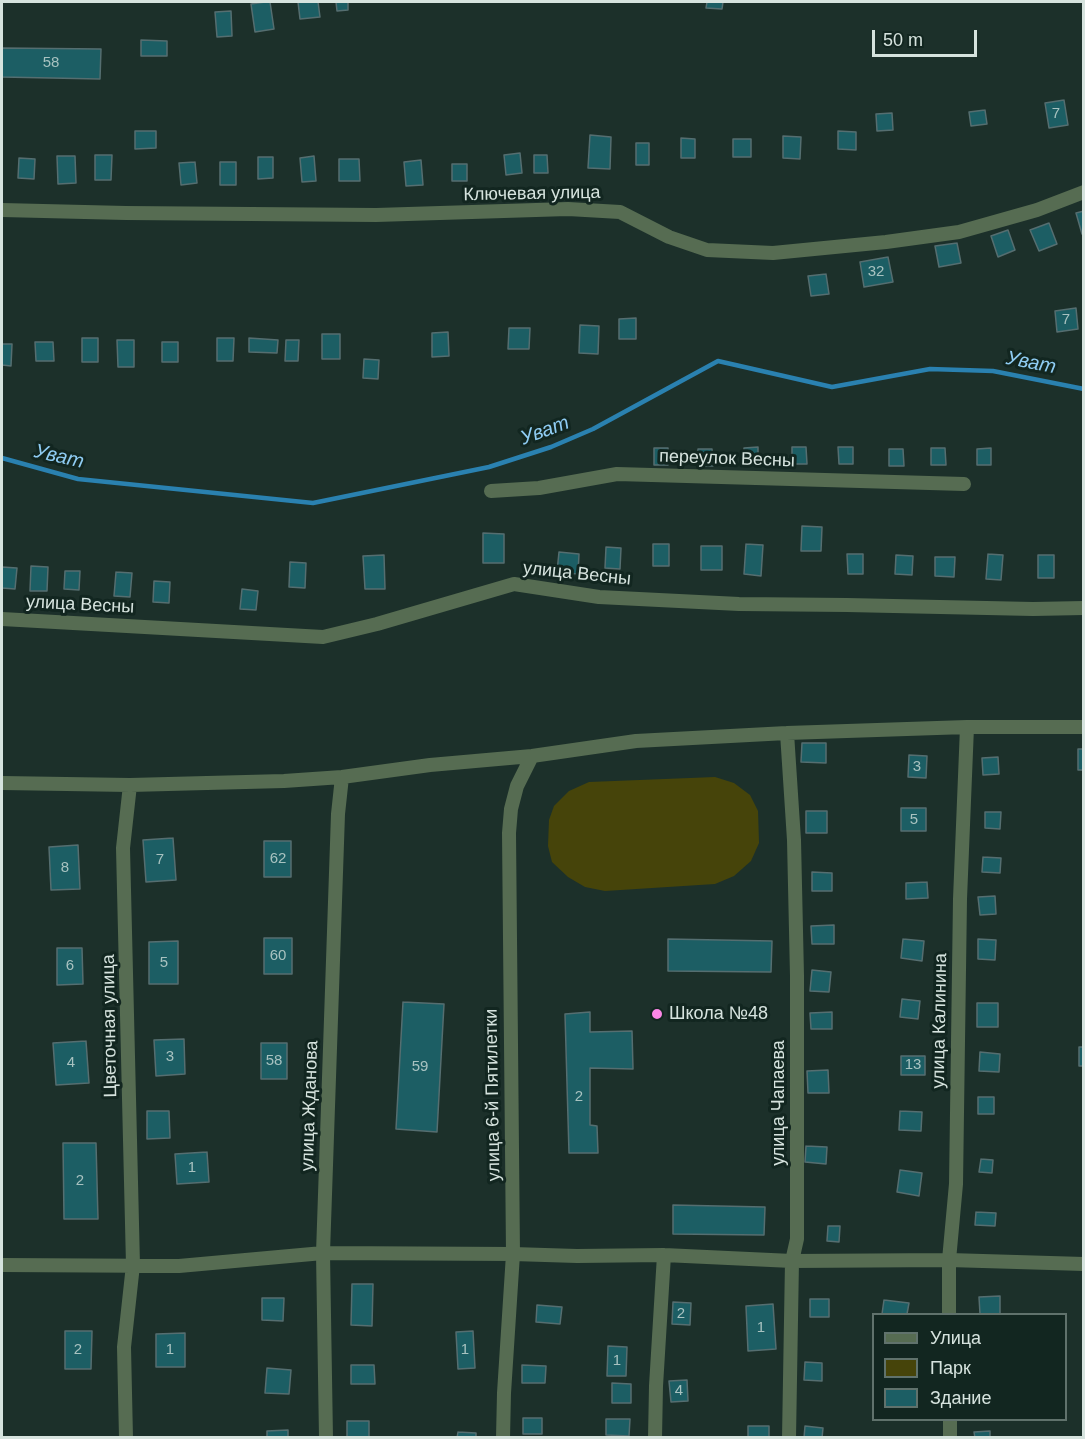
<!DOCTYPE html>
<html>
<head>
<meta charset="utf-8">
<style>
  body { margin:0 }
  #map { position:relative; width:1085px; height:1439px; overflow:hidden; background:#1c302a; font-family:Helvetica,sans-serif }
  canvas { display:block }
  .frame { position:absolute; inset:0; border:3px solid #d6e3de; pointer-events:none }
  .legend { position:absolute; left:872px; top:1313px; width:195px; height:108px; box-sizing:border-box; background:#122620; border:2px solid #60726c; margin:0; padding:8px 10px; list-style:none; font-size:18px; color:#d6e3de }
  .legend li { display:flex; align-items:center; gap:12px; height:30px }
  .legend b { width:30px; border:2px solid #60726c }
  .scale { position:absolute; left:872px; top:30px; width:105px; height:27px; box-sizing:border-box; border:3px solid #d6e3de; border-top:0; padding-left:8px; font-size:18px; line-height:21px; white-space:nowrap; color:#d6e3de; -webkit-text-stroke:4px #122620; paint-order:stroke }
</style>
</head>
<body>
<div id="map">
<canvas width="1085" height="1439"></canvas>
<div class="frame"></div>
<ul class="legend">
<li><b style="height:8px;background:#566c52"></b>Улица</li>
<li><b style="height:16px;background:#46440a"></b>Парк</li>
<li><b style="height:16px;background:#1c5e64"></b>Здание</li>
</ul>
<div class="scale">50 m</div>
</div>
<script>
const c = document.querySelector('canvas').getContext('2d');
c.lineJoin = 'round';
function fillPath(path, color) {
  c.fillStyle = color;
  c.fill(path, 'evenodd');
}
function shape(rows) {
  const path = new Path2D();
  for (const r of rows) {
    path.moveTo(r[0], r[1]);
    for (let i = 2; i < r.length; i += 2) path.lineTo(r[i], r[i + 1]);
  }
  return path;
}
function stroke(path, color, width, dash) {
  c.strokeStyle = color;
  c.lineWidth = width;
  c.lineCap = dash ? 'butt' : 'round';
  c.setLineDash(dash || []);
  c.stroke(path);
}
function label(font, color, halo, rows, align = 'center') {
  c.font = font + ' Helvetica,sans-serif';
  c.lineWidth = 6;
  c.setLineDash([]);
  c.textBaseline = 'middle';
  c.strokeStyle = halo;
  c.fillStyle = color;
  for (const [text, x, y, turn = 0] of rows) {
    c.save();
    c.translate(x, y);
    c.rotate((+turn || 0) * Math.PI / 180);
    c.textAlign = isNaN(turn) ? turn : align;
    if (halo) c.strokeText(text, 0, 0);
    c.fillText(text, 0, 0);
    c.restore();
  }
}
fillPath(shape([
  [715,777,734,783,750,795,758,811,759,843,751,861,734,876,715,884,605,891,585,887,568,877,552,862,548,846,549,820,554,806,569,791,589,782]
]), '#46440a');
stroke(shape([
  [2,458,78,479,313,503,489,467,551,447,593,429,718,361,832,387,930,369,993,371,1084,389]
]), '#2a81b0', 4.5);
const building = shape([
  [265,2,270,2,274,29,255,32,251,4,265,2],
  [298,2,318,2,320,17,300,19,298,2],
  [336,2,348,2,348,10,337,11,336,2],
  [707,2,723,2,722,9,706,8,707,2],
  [231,11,232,36,217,37,215,12,231,11],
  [141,40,167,41,167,56,141,56,141,40],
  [2,48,101,49,100,79,2,77,2,48],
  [1064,100,1068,125,1049,128,1045,103,1064,100],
  [985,110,987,124,971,126,969,112,985,110],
  [892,113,893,130,877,131,876,114,892,113],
  [135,131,156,131,156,148,135,149,135,131],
  [838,131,856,132,856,150,838,149,838,131],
  [590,135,611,137,610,169,588,168,590,135],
  [783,136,801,137,800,159,783,158,783,136],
  [681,138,695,139,695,158,681,158,681,138],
  [733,139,751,139,751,157,733,157,733,139],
  [636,143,649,143,649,165,636,165,636,143],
  [520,153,522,173,506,175,504,155,520,153],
  [95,155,112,155,111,180,95,180,95,155],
  [534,155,547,155,548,173,534,173,534,155],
  [57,156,75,156,76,183,58,184,57,156],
  [314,156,316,181,302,182,300,158,314,156],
  [258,157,273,157,273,178,258,179,258,157],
  [19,158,35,159,34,179,18,178,19,158],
  [339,159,359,159,360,181,339,181,339,159],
  [421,160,423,185,406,186,404,162,421,160],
  [195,162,197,183,181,185,179,163,195,162],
  [220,162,236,162,236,185,220,185,220,162],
  [452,164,467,164,467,181,452,181,452,164],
  [1084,211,1084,234,1082,234,1076,213,1084,211],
  [1049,223,1057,244,1039,251,1030,230,1049,223],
  [1008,230,1015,250,998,257,991,236,1008,230],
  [957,243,961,263,939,267,935,246,957,243],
  [888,257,893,282,864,287,860,262,888,257],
  [826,274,829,294,811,296,808,276,826,274],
  [1076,308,1078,329,1057,332,1055,311,1076,308],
  [636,318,636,339,619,339,619,319,636,318],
  [580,325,599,326,598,354,579,353,580,325],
  [509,328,530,328,529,349,508,349,509,328],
  [448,332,449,356,432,357,432,333,448,332],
  [322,334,340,334,340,359,322,359,322,334],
  [82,338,98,338,98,362,82,362,82,338],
  [217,338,234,338,233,361,217,361,217,338],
  [249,338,278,340,277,353,249,352,249,338],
  [117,340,134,340,134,367,118,367,117,340],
  [286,340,299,340,298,361,285,361,286,340],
  [35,342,53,342,54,361,36,361,35,342],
  [162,342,178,342,178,362,162,362,162,342],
  [2,344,12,344,11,366,2,365,2,344],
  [364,359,379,360,378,379,363,378,364,359],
  [758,447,758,464,744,464,744,448,758,447],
  [792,447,806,447,807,464,792,464,792,447],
  [838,447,853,447,853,464,839,464,838,447],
  [654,448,668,448,668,465,654,465,654,448],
  [931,448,945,448,946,465,931,465,931,448],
  [991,448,991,465,977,465,977,449,991,448],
  [698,449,712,449,713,466,698,466,698,449],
  [889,449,903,449,904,466,889,466,889,449],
  [802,526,822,527,821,551,801,551,802,526],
  [483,533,504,534,504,563,483,563,483,533],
  [653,544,669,544,669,566,653,566,653,544],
  [746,544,763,545,761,576,744,574,746,544],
  [701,546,722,546,722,570,701,570,701,546],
  [606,547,621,548,620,569,605,568,606,547],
  [559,552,579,554,578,574,557,572,559,552],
  [847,554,863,554,863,574,848,574,847,554],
  [988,554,1003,555,1001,580,986,579,988,554],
  [384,555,385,589,365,589,363,556,384,555],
  [896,555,913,556,912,575,895,574,896,555],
  [1038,555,1054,555,1054,578,1038,578,1038,555],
  [935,557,955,557,954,577,935,576,935,557],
  [290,562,306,563,305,588,289,587,290,562],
  [31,566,48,567,47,591,30,591,31,566],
  [2,567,17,568,15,589,2,588,2,567],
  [65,571,80,571,79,590,64,589,65,571],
  [116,572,132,573,130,597,114,596,116,572],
  [154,581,170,582,169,603,153,602,154,581],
  [242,589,258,591,256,610,240,609,242,589],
  [802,743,826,743,826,763,801,762,802,743],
  [1078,749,1084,749,1084,770,1078,770,1078,749],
  [909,755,927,756,926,778,908,777,909,755],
  [998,757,999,774,983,775,982,758,998,757],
  [901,808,926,808,926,831,901,831,901,808],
  [806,811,827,811,827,833,806,833,806,811],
  [985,812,1001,812,1000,829,985,828,985,812],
  [173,838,176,880,146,882,143,840,173,838],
  [264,841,291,841,291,877,264,877,264,841],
  [78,845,80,889,51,890,49,847,78,845],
  [983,857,1001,858,1000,873,982,872,983,857],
  [812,872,832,873,832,891,812,891,812,872],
  [927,882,928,898,906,899,906,883,927,882],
  [995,896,996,914,980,915,978,897,995,896],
  [834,925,834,944,812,944,811,926,834,925],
  [264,938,292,938,292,974,264,974,264,938],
  [668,939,772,941,771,972,668,971,668,939],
  [903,939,924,941,922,961,901,958,903,939],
  [978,939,996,940,995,960,978,959,978,939],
  [178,941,178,984,149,984,149,942,178,941],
  [57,948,82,948,83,984,57,985,57,948],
  [812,970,831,972,829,992,810,991,812,970],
  [902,999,920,1001,918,1019,900,1017,902,999],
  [403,1002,444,1004,437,1132,396,1129,403,1002],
  [977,1003,998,1003,998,1027,977,1027,977,1003],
  [590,1012,590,1032,632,1031,633,1069,590,1068,590,1125,597,1126,598,1153,569,1153,565,1014,590,1012],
  [832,1012,832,1029,811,1029,810,1013,832,1012],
  [184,1039,185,1074,156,1076,154,1040,184,1039],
  [86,1041,89,1083,56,1085,53,1043,86,1041],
  [261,1043,287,1043,287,1079,261,1079,261,1043],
  [1079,1047,1084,1047,1084,1066,1079,1066,1079,1047],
  [980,1052,1000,1054,999,1072,979,1071,980,1052],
  [901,1056,925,1056,925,1075,901,1075,901,1056],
  [828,1070,829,1093,808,1093,807,1071,828,1070],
  [978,1097,994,1097,994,1114,978,1114,978,1097],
  [147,1111,169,1111,170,1138,147,1139,147,1111],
  [900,1111,922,1112,921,1131,899,1130,900,1111],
  [63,1143,96,1143,98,1219,64,1219,63,1143],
  [806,1146,827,1147,826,1164,805,1162,806,1146],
  [207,1152,209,1182,177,1184,175,1154,207,1152],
  [981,1159,993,1160,992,1173,979,1172,981,1159],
  [900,1170,922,1173,919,1196,897,1192,900,1170],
  [673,1205,765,1207,764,1235,673,1234,673,1205],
  [976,1212,996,1213,995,1226,975,1225,976,1212],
  [828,1226,840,1226,839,1242,827,1241,828,1226],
  [352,1284,373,1284,372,1326,351,1325,352,1284],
  [1000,1296,1000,1314,980,1314,979,1297,1000,1296],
  [262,1298,284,1298,283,1321,262,1320,262,1298],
  [810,1299,829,1299,829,1317,810,1317,810,1299],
  [884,1300,909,1303,907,1314,882,1314,884,1300],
  [673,1302,691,1303,690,1325,672,1324,673,1302],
  [773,1304,776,1349,748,1351,746,1306,773,1304],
  [537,1305,562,1307,560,1324,536,1322,537,1305],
  [65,1331,92,1331,91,1369,65,1369,65,1331],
  [473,1331,475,1368,458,1369,456,1332,473,1331],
  [185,1333,185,1367,156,1367,156,1334,185,1333],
  [608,1346,627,1347,626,1376,607,1376,608,1346],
  [805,1362,822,1363,822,1381,804,1380,805,1362],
  [351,1365,374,1365,375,1384,351,1384,351,1365],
  [522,1365,546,1366,545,1383,522,1383,522,1365],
  [267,1368,291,1370,289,1394,265,1393,267,1368],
  [687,1380,688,1401,671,1402,669,1381,687,1380],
  [612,1383,631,1384,631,1403,612,1403,612,1383],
  [523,1418,542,1418,542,1434,523,1434,523,1418],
  [606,1419,630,1419,629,1436,606,1435,606,1419],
  [347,1421,369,1421,369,1438,347,1438,347,1421],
  [748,1426,769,1426,769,1438,748,1438,748,1426],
  [805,1426,823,1428,822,1438,804,1438,805,1426],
  [288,1430,288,1438,267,1438,267,1431,288,1430],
  [990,1431,990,1438,975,1438,974,1432,990,1431],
  [458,1432,476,1433,476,1438,457,1438,458,1432]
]);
fillPath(building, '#1c5e64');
stroke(building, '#556e70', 1.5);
stroke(shape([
  [2,210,126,213,376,215,568,209,620,212,669,237,707,250,773,253,886,242,959,232,1037,210,1084,192],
  [491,491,539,488,617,474,964,484],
  [2,619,323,637,377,624,514,584,599,597,739,604,847,605,1033,609,1084,608],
  [787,733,794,840,797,976,797,1239,792,1261,789,1438],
  [2,783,130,785,284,781,342,777,430,765,532,756,636,741,787,733,967,727,1084,727],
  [2,1265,179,1266,323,1253,513,1254,577,1256,664,1255,792,1261,949,1260,1084,1264],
  [949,1314,949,1260,956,1184,960,899,967,727],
  [950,1420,950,1438],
  [126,1438,124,1347,133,1265,123,848,130,785],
  [326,1438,323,1253,338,814,342,777],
  [503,1438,504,1393,513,1254,509,833,511,809,517,786,532,756],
  [655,1438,656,1386,664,1255]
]), '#566c52', 14);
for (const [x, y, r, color] of [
  [657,1014,6,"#fb87e6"]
]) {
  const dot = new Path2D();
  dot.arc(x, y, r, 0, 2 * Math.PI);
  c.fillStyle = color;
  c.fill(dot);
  stroke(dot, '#122620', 2);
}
label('15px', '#a8c2c0', null, [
  ["58",51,63],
  ["7",1056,114],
  ["32",876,272],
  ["7",1066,320],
  ["3",917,767],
  ["5",914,820],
  ["62",278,859],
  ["7",160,860],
  ["8",65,868],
  ["60",278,956],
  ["5",164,963],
  ["6",70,966],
  ["3",170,1057],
  ["58",274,1061],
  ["4",71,1063],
  ["13",913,1065],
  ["59",420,1067],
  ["2",579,1097],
  ["1",192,1168],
  ["2",80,1181],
  ["2",681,1314],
  ["1",761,1328],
  ["2",78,1350],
  ["1",170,1350],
  ["1",465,1350],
  ["1",617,1361],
  ["4",679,1391]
]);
label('18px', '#d6e3de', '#122620', [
  ["Ключевая улица",532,194,-1],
  ["переулок Весны",727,459,2],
  ["улица Весны",577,574,6],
  ["улица Весны",80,605,3],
  ["улица Калинина",940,1021,-89],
  ["Цветочная улица",110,1026,-91],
  ["улица 6-й Пятилетки",493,1095,-91],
  ["улица Чапаева",779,1103,-90],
  ["улица Жданова",310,1106,-88]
]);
label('18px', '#d6e3de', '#122620', [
  ["Школа №48",669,1014]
], 'left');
label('italic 20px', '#8fccf3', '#122620', [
  ["Уват",1031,363,11],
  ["Уват",545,431,-20],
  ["Уват",59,457,13]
]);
</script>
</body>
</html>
